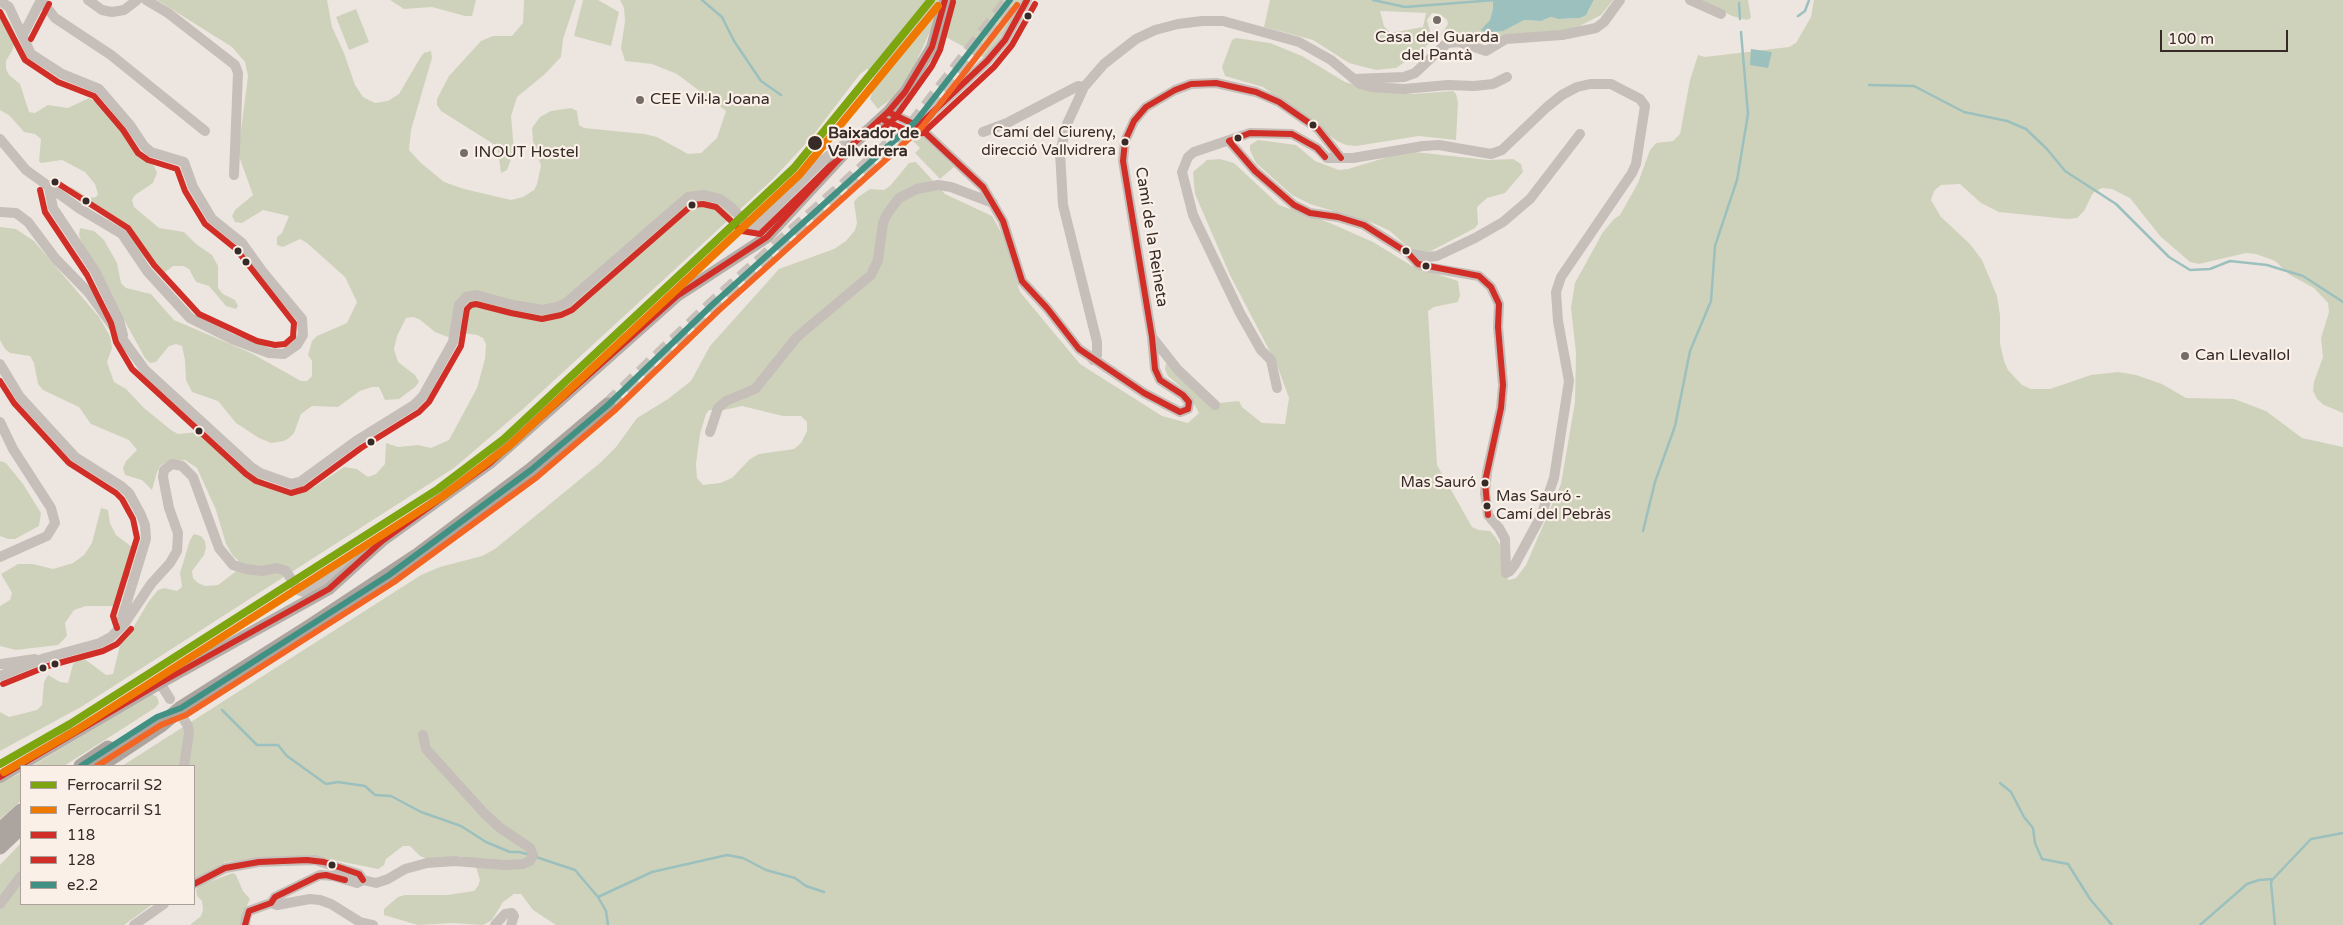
<!DOCTYPE html>
<html>
<head>
<meta charset="utf-8">
<style>
  body { margin:0 }
  #map { position:relative; width:2343px; height:925px; overflow:hidden; background:#ede6e0; font-family:"Varela Round",sans-serif }
  canvas { display:block }
  .legend { position:absolute; left:20px; top:765px; width:175px; height:140px; box-sizing:border-box; background:#faf0e7; border:1px solid #aca19a; margin:0; padding:6px 9px; list-style:none; font-size:15px; color:#362b27 }
  .legend li { display:flex; align-items:center; gap:10px; height:25px }
  .legend b { width:25px; border:1px solid #aca19a }
  .scale { position:absolute; left:2160px; top:30px; width:128px; height:22px; box-sizing:border-box; border:2px solid #362b27; border-top:0; padding-left:6px; font-size:15px; line-height:18px; white-space:nowrap; color:#362b27; -webkit-text-stroke:4px #faf0e7; paint-order:stroke }
</style>
</head>
<body>
<div id="map">
<canvas width="2343" height="925"></canvas>
<ul class="legend">
<li><b style="height:6px;background:#7ca50f"></b>Ferrocarril S2</li>
<li><b style="height:6px;background:#ef7900"></b>Ferrocarril S1</li>
<li><b style="height:6px;background:#d02e26"></b>118</li>
<li><b style="height:6px;background:#d02e26"></b>128</li>
<li><b style="height:6px;background:#409183"></b>e2.2</li>
</ul>
<div class="scale">100 m</div>
</div>
<script>
const c = document.querySelector('canvas').getContext('2d');
c.lineJoin = 'round';
function fillPath(path, color) {
  c.fillStyle = color;
  c.fill(path, 'evenodd');
}
function shape(rows) {
  const path = new Path2D();
  for (const r of rows) {
    path.moveTo(r[0], r[1]);
    for (let i = 2; i < r.length; i += 2) path.lineTo(r[i], r[i + 1]);
  }
  return path;
}
function stroke(path, color, width, dash) {
  c.strokeStyle = color;
  c.lineWidth = width;
  c.lineCap = dash ? 'butt' : 'round';
  c.setLineDash(dash || []);
  c.stroke(path);
}
function label(font, color, halo, rows, align = 'center') {
  c.font = font + ' "Varela Round",sans-serif';
  c.lineWidth = 4.5;
  c.setLineDash([]);
  c.textBaseline = 'middle';
  c.strokeStyle = halo;
  c.fillStyle = color;
  for (const [text, x, y, turn = 0] of rows) {
    c.save();
    c.translate(x, y);
    c.rotate((+turn || 0) * Math.PI / 180);
    c.textAlign = isNaN(turn) ? turn : align;
    if (halo) c.strokeText(text, 0, 0);
    c.fillText(text, 0, 0);
    c.restore();
  }
}
fillPath(shape([
  [157,0,327,0,332,27,344,53,355,85,363,97,375,103,388,101,399,94,420,58,424,53,431,51,432,58,411,130,409,150,421,163,444,182,464,189,511,200,523,197,534,190,537,184,541,166,533,141,532,128,540,117,551,111,571,108,577,111,579,125,584,128,644,134,657,137,688,154,701,153,717,138,726,111,677,74,652,64,625,61,621,48,625,21,624,8,620,0,938,0,938,2,932,27,914,67,895,96,878,109,870,99,874,87,874,77,871,71,867,69,860,74,811,138,773,179,523,409,454,468,81,707,0,751,0,712,9,717,37,710,42,705,44,682,48,675,60,682,68,683,73,664,79,659,86,660,106,675,113,674,121,641,134,626,149,601,158,590,164,588,177,591,182,587,180,573,190,540,194,534,201,536,205,541,206,548,204,555,192,571,193,578,198,583,205,586,218,585,235,572,238,566,238,560,233,556,226,544,216,510,197,468,185,460,166,462,160,466,157,472,152,490,142,480,125,475,123,468,126,461,137,450,129,440,91,424,79,407,43,390,38,384,34,363,30,356,10,353,5,349,0,340,0,227,16,229,34,241,99,317,110,336,112,348,107,362,114,382,126,389,144,408,171,430,178,434,199,432,205,434,228,455,280,492,287,493,314,487,344,467,357,469,368,477,376,474,385,464,386,443,398,447,418,445,431,448,449,440,477,388,485,359,486,344,483,338,477,335,463,333,448,337,435,332,419,319,413,317,406,318,397,336,394,349,398,362,415,375,419,382,415,387,399,399,385,400,379,387,372,387,360,391,338,407,312,406,301,414,294,433,289,438,284,441,271,443,259,438,236,423,218,401,192,392,186,380,185,360,182,346,176,344,169,346,156,362,150,363,145,358,81,241,79,235,80,228,94,231,104,240,117,263,121,283,126,288,151,294,174,320,251,353,301,381,307,381,312,376,312,361,308,355,312,341,317,336,347,323,357,302,345,277,307,243,300,239,283,247,277,245,277,237,282,233,289,216,263,210,242,223,235,222,232,216,235,210,253,195,240,159,239,145,248,76,245,62,232,47],
  [390,0,476,0,472,16,465,16,432,7,404,9],
  [524,0,576,0,563,39,561,57,545,74,517,97,511,116,514,151,507,170,501,173,498,151,495,145,441,111,437,105,437,99,449,76,481,41,493,36,512,36,523,23],
  [583,0,598,0,619,12,611,46,574,36],
  [948,0,1021,0,1020,10,985,58,942,35],
  [1270,0,1493,0,1493,8,1490,20,1493,33,1524,20,1541,21,1551,17,1558,19,1580,18,1588,12,1594,0,1613,0,1601,15,1572,30,1512,34,1472,44,1454,41,1441,35,1448,24,1447,20,1440,14,1432,13,1427,20,1432,38,1424,49,1396,68,1376,70,1349,63,1313,40,1264,27],
  [1380,11,1426,13,1423,27,1390,33,1384,26],
  [1702,0,1748,0,1751,18,1747,20,1732,16],
  [1814,0,2343,0,2343,413,2324,405,2317,399,2313,391,2314,382,2323,357,2321,338,2329,312,2328,303,2314,288,2290,275,2275,261,2256,254,2246,253,2199,264,2190,262,2160,236,2130,198,2112,189,2102,188,2093,193,2084,211,2077,218,2067,219,1999,212,1981,203,1960,184,1941,185,1934,191,1931,200,1941,217,1970,244,1982,260,1997,296,2000,315,2000,343,2004,361,2008,370,2022,385,2031,389,2050,389,2091,375,2118,372,2136,375,2162,384,2186,398,2234,399,2266,411,2302,438,2343,447,2343,925,556,925,533,910,521,894,514,894,503,902,492,920,483,925,453,923,418,925,384,915,384,909,398,897,405,895,447,895,474,891,478,886,480,880,474,860,461,856,427,859,420,856,410,846,403,846,386,859,384,865,378,869,314,856,252,859,225,862,194,880,194,766,122,766,421,575,440,567,482,556,495,549,600,463,616,447,637,418,668,399,691,381,710,346,779,269,834,249,846,241,855,230,857,223,854,202,858,197,870,189,884,190,890,186,909,163,916,162,945,194,992,216,1002,234,1020,292,1080,364,1162,416,1188,423,1199,413,1188,393,1168,376,1165,369,1166,363,1219,403,1239,401,1242,407,1262,423,1285,424,1289,398,1277,365,1230,275,1195,194,1193,172,1207,160,1220,159,1234,163,1279,205,1330,223,1373,242,1412,266,1458,281,1460,295,1458,302,1434,307,1428,311,1437,465,1472,527,1479,530,1490,531,1496,538,1500,545,1503,575,1509,580,1516,578,1526,565,1561,484,1575,402,1576,353,1571,308,1575,283,1603,232,1614,219,1620,215,1638,183,1650,150,1656,143,1673,141,1680,134,1690,80,1698,55,1705,57,1789,47,1796,43,1811,17],
  [742,406,783,416,801,416,807,422,807,431,801,443,794,449,759,454,750,459,732,478,720,483,703,485,697,478,696,464,700,434,706,414,709,410,724,410],
  [356,9,369,42,349,50,336,17],
  [0,10,11,24,15,34,13,49,6,61,6,69,9,75,20,84,29,112,35,113,48,105,68,108,89,98,115,114,129,131,140,154,154,166,157,173,153,183,135,195,132,200,134,207,159,228,184,232,196,244,212,255,218,266,218,288,223,294,235,300,238,306,236,309,226,306,209,286,196,282,189,269,183,266,173,266,163,274,157,271,137,250,123,229,94,208,72,196,70,192,71,187,89,198,96,197,98,194,95,184,85,172,62,160,41,163,39,161,41,139,35,134,24,132,10,116,0,110],
  [1236,38,1270,43,1302,56,1345,82,1381,92,1414,94,1453,91,1456,94,1458,103,1456,140,1419,136,1356,146,1346,145,1337,141,1263,87,1225,76,1222,67,1232,40],
  [919,134,954,167,940,179,915,153,920,148,912,140],
  [1258,140,1296,145,1315,161,1339,170,1348,169,1401,153,1415,152,1488,160,1513,159,1521,164,1523,172,1505,193,1487,198,1477,207,1478,224,1475,228,1429,252,1409,248,1390,231,1373,223,1310,204,1292,195,1256,163,1250,150,1250,145],
  [0,461,6,463,23,484,41,513,39,526,15,539,8,539,0,536],
  [101,508,108,510,110,523,116,535,132,547,130,574,119,601,114,606,86,606,74,610,65,623,67,636,58,645,16,650,0,646,0,606,10,600,12,593,1,574,18,564,33,564,53,569,73,563,84,555,92,543],
  [152,694,157,697,159,703,155,708,64,766,32,766],
  [21,773,21,801,0,819,0,783],
  [21,843,21,904,153,904,124,925,0,925,0,865],
  [233,873,236,875,243,891,250,899,244,912,241,925,190,925,201,916,203,910,202,901,197,896,196,890,201,885]
]), '#cfd2ba');
fillPath(shape([
  [1493,0,1594,0,1586,15,1580,18,1558,19,1551,17,1541,21,1524,20,1503,31,1486,33,1481,30,1490,20,1493,8],
  [1751,49,1772,52,1768,68,1750,65]
]), '#9cc0be');
stroke(shape([
  [702,0,722,17,734,41,761,81,781,95],
  [1373,0,1405,7,1495,0],
  [1739,3,1740,19],
  [1798,16,1805,11,1809,0],
  [1869,85,1914,86,1964,112,2007,121,2026,129,2047,149,2065,171,2116,204,2169,257,2190,270,2210,269,2230,261,2267,265,2303,276,2343,302],
  [1643,531,1655,482,1675,426,1690,351,1711,301,1715,246,1737,180,1748,114,1741,32],
  [222,710,257,745,278,745,287,756,326,784,338,782,365,786,375,795,391,796,421,812,461,826,486,842,510,852,519,852,531,855],
  [2000,783,2011,792,2024,817,2033,828,2035,843,2042,859,2068,864,2090,899,2112,925],
  [536,857,575,870,598,897,652,872,727,855,743,858,766,870,795,878,806,886,824,892],
  [2272,880,2271,883,2275,925],
  [598,897,606,911,608,925],
  [2200,925,2247,884,2259,880,2273,879,2311,839,2343,833]
]), '#9cc0be', 2.5);
stroke(shape([
  [175,706,188,726]
]), '#c8c1bb', 10, [10, 5]);
stroke(shape([
  [608,405,712,305,916,121,1010,0]
]), '#c8c1bb', 15, [15, 8]);
stroke(shape([
  [41,0,55,18,111,55,205,131],
  [88,0,102,10,112,12,124,10,137,0],
  [146,0,168,13,235,65,238,73,234,175],
  [1690,0,1721,14],
  [0,1,9,7,31,54,62,74,99,89,130,125,144,146,151,152,184,162,193,187,212,219,242,243,262,271,302,319,303,335,297,345,284,354,269,353,232,339,190,318,147,271,122,234,80,209,26,170,0,139],
  [23,35,41,0],
  [1354,79,1404,77,1415,73,1447,43,1459,42,1486,51,1506,39,1562,35,1596,28,1604,22,1620,0],
  [888,112,918,126,983,187,1003,221,1022,281,1047,308,1079,349,1144,393,1180,412,1188,409,1189,402,1183,395,1160,380,1155,369,1152,337,1123,161,1125,141,1134,121,1146,107,1175,90,1191,84,1216,83,1256,92,1279,102,1318,129,1341,158],
  [918,126,987,61,1005,40,1027,0],
  [983,132,1007,123,1078,86,1084,87],
  [1229,141,1255,171,1294,205,1310,213,1338,217,1364,225,1408,253,1418,264,1426,267,1479,276,1491,287,1499,304,1498,327,1503,385,1501,408,1487,472,1485,493,1488,515,1499,528,1505,539,1506,573,1510,571,1514,566,1541,516,1554,478,1569,381,1558,321,1556,292,1561,277,1632,173,1636,164,1645,106,1640,99,1611,84,1590,84,1577,87,1562,95,1547,107,1502,150,1491,154,1439,145,1423,146,1353,158,1327,158,1317,148,1292,134,1250,133,1194,152,1188,157,1182,172,1193,215,1240,313,1261,350,1271,360,1277,388],
  [49,188,53,208,95,271,119,320,123,335],
  [0,212,16,213,28,222,55,258,89,293,145,370,251,467,260,473,291,484,300,482,356,441,414,405,423,396,453,342,459,305,466,297,476,295,513,305,543,310,557,307,566,303,688,197,704,195,720,199,731,207,747,224,757,226,824,159,846,143,853,144],
  [1408,253,1428,257,1437,256,1475,238,1503,222,1530,199,1580,134],
  [1152,337,1178,370,1215,405],
  [1093,360,1097,355,1097,342,1063,205,1060,152,1067,124,1084,87,1104,64,1136,39,1155,30,1178,24,1202,21,1223,21,1299,42,1331,60,1360,84,1372,87,1404,89,1448,85,1474,86,1493,84,1507,77],
  [0,364,20,397,75,457,121,486,129,493,141,515,145,525,146,539,122,618,125,623],
  [0,422,13,449,51,508,55,523,47,536,0,557],
  [710,432,718,408,726,401,755,389,797,337,871,275,878,260,883,223,887,214,899,198,917,189,938,185,951,187,993,203],
  [0,664,35,659],
  [0,676,45,658,100,643,111,637,125,623,151,584,170,563,177,551,178,533,169,508,163,477,164,470,172,464,182,466,193,477,219,548,233,565,246,569,262,571,277,568,286,571,298,590,304,592,327,580,350,558,356,556,360,560],
  [160,683,170,699],
  [184,766,189,733,188,726],
  [194,884,225,868,259,862,315,860,359,874,363,880,376,883,388,879,405,869,427,863,455,861,504,865,523,864,530,861,533,855,530,848,499,827,484,813,426,749,423,735],
  [271,903,277,905,310,899,320,900,331,904,360,922,373,925],
  [271,903,275,897,320,875,333,876,357,883,363,880],
  [0,904,21,876],
  [134,925,164,904],
  [245,925,246,917,249,911,271,903],
  [495,925,505,914,512,913,514,916,511,925]
]), '#c5beb9', 10);
stroke(shape([
  [0,777,160,683,329,589,382,541,490,463,677,296,767,237,853,144,888,112,905,92,932,47,945,0]
]), '#b5ada8', 12);
stroke(shape([
  [81,766,108,748],
  [99,766,161,725,181,708,309,627,418,555,531,470,608,405],
  [0,830,21,811],
  [0,847,21,827]
]), '#aca59f', 15);
stroke(shape([
  [0,767,17,755]
]), '#ada7a3', 2.5, [1, 4]);
stroke(shape([
  [888,112,918,126,983,187,1003,221,1022,281,1047,308,1079,349,1144,393,1180,412,1188,409,1189,402,1183,395,1160,380,1155,369,1152,337,1123,161,1125,141,1134,121,1146,107,1175,90,1191,84,1216,83,1256,92,1279,102,1318,129,1341,158],
  [918,126,987,61,1005,40,1027,0],
  [1229,141,1255,171,1294,205,1310,213,1338,217,1364,225,1408,253,1418,264,1479,276,1491,287,1499,304,1498,327,1503,385,1501,408,1485,482,1488,515],
  [1229,141,1250,133,1292,134,1317,148,1325,157],
  [0,777,160,683,329,589,382,541,490,463,677,296,767,237,853,144,888,112,905,92,932,47,945,0],
  [194,884,225,868,259,862,307,860,324,862,359,874,363,880],
  [271,903,275,897,318,876,326,875,345,880],
  [245,925,249,911,271,903]
]), '#d02e26', 6);
stroke(shape([
  [0,12,25,60,58,82,94,96,123,130,138,153,148,160,177,169,185,191,205,224,236,249,294,323,293,337,285,344,275,345,257,341,199,314,154,265,128,228,54,181],
  [31,39,49,4],
  [884,120,915,134,923,133,994,67,1012,45,1035,4],
  [877,134,895,118,932,66,940,50,953,2],
  [40,190,45,212,87,275,111,323,116,342,132,369,246,474,256,481,291,493,305,489,361,448,419,412,429,402,461,346,467,309,471,305,476,304,511,313,542,319,561,315,572,310,692,205,703,204,716,207,742,231,760,234,830,166,848,152,852,153],
  [0,381,14,403,69,463,116,493,122,499,133,519,137,538,113,616,117,628],
  [3,684,48,666,103,651,117,644,131,629]
]), '#d02e26', 6);
stroke(shape([
  [81,766,157,717,181,708,389,575,531,470,608,405,712,305,916,121,1010,0]
]), '#409183', 6);
stroke(shape([
  [97,766,161,725,186,715,394,582,537,477,614,411,718,311,922,127,1017,5]
]), '#f26522', 6);
stroke(shape([
  [0,764,70,724,438,489,504,439,794,168,931,0]
]), '#7ca50f', 8);
stroke(shape([
  [4,772,75,731,443,496,509,446,800,174,938,6]
]), '#ef7900', 8);
for (const [x, y, r, color] of [
  [1028,16,4.5,"#362b27"],
  [1437,20,5,"#766c68"],
  [640,100,5,"#766c68"],
  [1313,125,4.5,"#362b27"],
  [1238,138,4.5,"#362b27"],
  [1125,142,4.5,"#362b27"],
  [815,143,8,"#362b27"],
  [464,153,5,"#766c68"],
  [55,182,4.5,"#362b27"],
  [86,201,4.5,"#362b27"],
  [692,205,4.5,"#362b27"],
  [238,251,4.5,"#362b27"],
  [1406,251,4.5,"#362b27"],
  [246,262,4.5,"#362b27"],
  [1426,266,4.5,"#362b27"],
  [2185,356,5,"#766c68"],
  [199,431,4.5,"#362b27"],
  [371,442,4.5,"#362b27"],
  [1485,483,4.5,"#362b27"],
  [1487,506,4.5,"#362b27"],
  [55,664,4.5,"#362b27"],
  [43,668,4.5,"#362b27"],
  [332,865,4.5,"#362b27"]
]) {
  const dot = new Path2D();
  dot.arc(x, y, r, 0, 2 * Math.PI);
  c.fillStyle = color;
  c.fill(dot);
  stroke(dot, '#faf0e7', 2);
}
label('15px', '#362b27', '#faf0e7', [
  ["Camí del Ciureny,",1116,133],
  ["direcció Vallvidrera",1116,151],
  ["Mas Sauró",1476,483],
  ["Mas Sauró -",1496,497,"left"],
  ["Camí del Pebràs",1496,515,"left"]
], 'right');
label('16px', '#362b27', '#faf0e7', [
  ["Casa del Guarda",1437,38,"center"],
  ["del Pantà",1437,56,"center"],
  ["CEE Vil·la Joana",650,100],
  ["INOUT Hostel",474,153],
  ["Can Llevallol",2195,356]
], 'left');
label('bold 16px', '#362b27', '#faf0e7', [
  ["Baixador de",828,134],
  ["Vallvidrera",828,152]
], 'left');
label('16px', '#362b27', '#faf0e7', [
  ["Camí de la Reineta",1151,237,81]
]);
</script>
</body>
</html>
